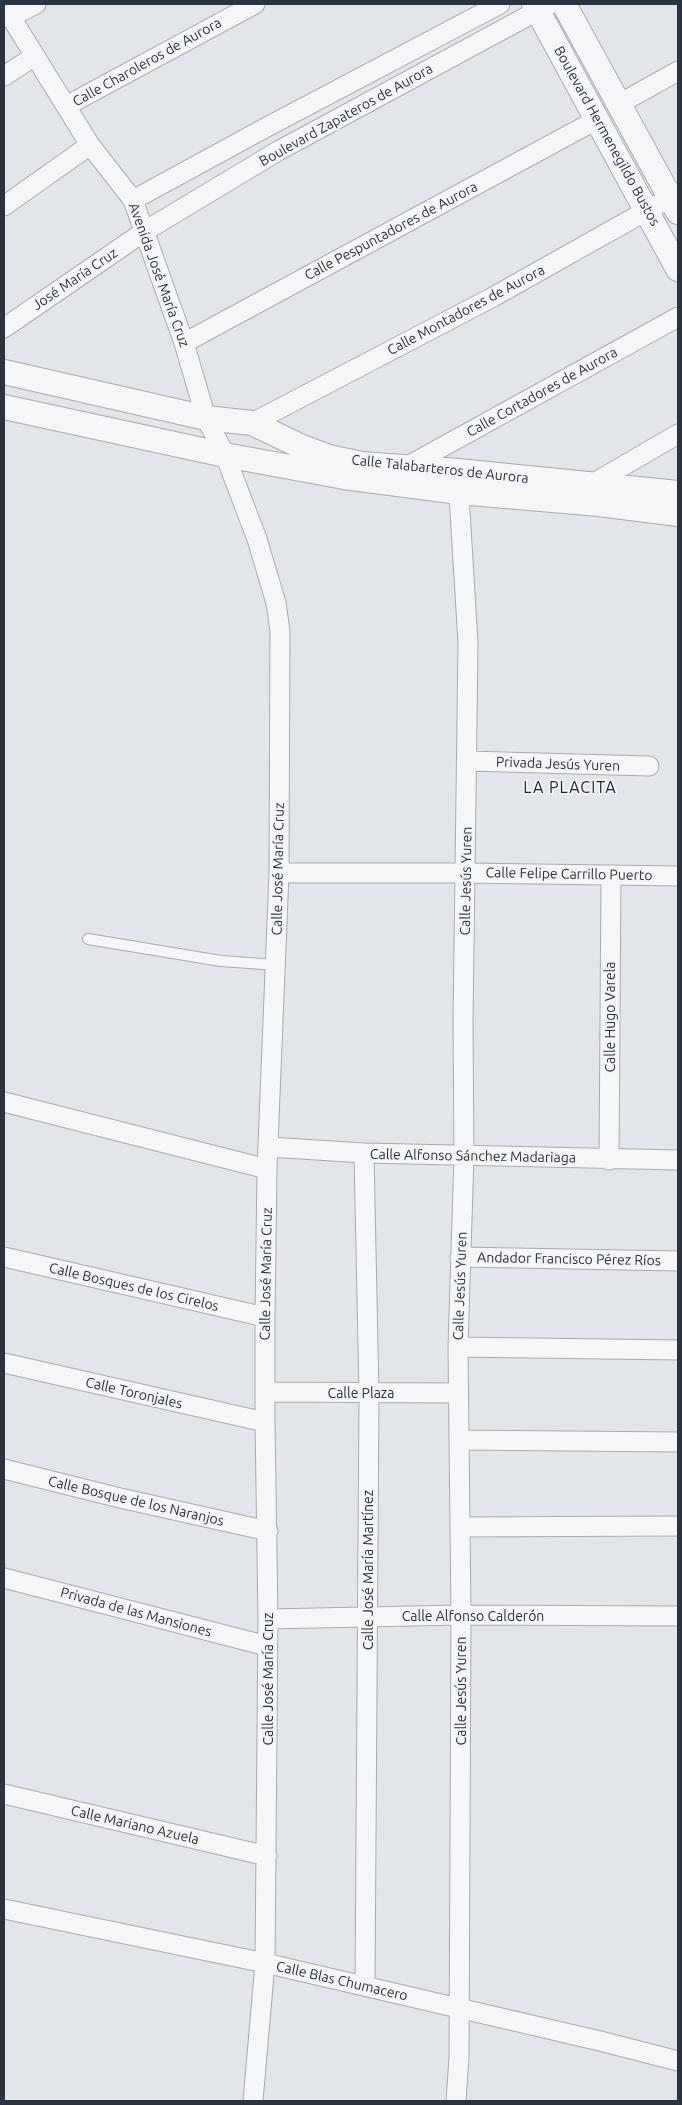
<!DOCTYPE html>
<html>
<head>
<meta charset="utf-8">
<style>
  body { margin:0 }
  #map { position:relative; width:682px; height:2105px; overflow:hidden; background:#e2e5e9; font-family:Ubuntu,sans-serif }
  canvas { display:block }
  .frame { position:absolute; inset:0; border:5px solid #2b3240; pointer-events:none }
</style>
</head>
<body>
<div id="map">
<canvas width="682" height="2105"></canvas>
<div class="frame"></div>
</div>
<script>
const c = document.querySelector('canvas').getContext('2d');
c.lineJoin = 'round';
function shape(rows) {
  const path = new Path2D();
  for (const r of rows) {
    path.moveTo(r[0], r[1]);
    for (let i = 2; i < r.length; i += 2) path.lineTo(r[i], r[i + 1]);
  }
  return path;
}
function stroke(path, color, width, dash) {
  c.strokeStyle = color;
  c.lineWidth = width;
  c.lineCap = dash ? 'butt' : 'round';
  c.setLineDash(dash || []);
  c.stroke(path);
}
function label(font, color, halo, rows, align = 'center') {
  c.font = font + ' Ubuntu,sans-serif';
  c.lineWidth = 4;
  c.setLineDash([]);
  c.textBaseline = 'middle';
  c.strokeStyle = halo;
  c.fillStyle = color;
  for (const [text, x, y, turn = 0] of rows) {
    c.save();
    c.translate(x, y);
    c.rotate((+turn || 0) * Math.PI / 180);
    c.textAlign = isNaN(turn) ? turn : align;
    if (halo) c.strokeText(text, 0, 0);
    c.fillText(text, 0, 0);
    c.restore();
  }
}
const service = shape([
  [88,939,221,961,277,965]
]);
const minor = shape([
  [4,6,90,145,133,200,184,343,206,418,225,455,257,539,276,603,280,631,279,873,267,1169,265,1317,265,1422,268,1619,265,1963,253,2101],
  [11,17,36,4],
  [4,76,35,56],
  [619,104,678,71],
  [66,106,255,4],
  [133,200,265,128,500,4],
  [4,206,90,145],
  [4,328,145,231,278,151,550,4],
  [184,343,598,119],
  [252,423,493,297,678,193],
  [406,467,678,317],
  [592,484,678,434],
  [467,761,649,766],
  [279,873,466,873,678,876],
  [4,1102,267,1169],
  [269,1147,364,1153,678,1160],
  [364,1153,369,1394,365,1986],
  [609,1160,611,875],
  [4,1257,265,1317],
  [460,1257,678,1261],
  [458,1347,678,1350],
  [4,1363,265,1422],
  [265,1392,458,1393],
  [459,1440,678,1442],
  [4,1469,120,1498,268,1531],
  [460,1527,678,1526],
  [4,1578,267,1646],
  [268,1619,461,1615,678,1616],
  [4,1794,267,1856],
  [4,1909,265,1963,600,2041,678,2061],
  [456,2101,459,2057,461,1615,458,1347,464,1156,463,1022,468,643,458,478]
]);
const tertiary = shape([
  [534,4,678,269],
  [564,4,678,212],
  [4,372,206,418,252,423,302,447,329,457,362,464,458,471,678,493],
  [4,407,225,455,344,477,459,492,599,504,678,514]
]);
stroke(service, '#a7acb3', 12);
stroke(minor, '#a7acb3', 21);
stroke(tertiary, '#a7acb3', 26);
stroke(service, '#f5f6f8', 10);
stroke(minor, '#f5f6f8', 19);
stroke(tertiary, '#f5f6f8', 24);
label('14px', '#2b3240', '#f2f4f7', [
  ["Calle Charoleros de Aurora",147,62,-29],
  ["Boulevard Zapateros de Aurora",346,115,-29],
  ["Boulevard Hermenegildo Bustos",607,136,61],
  ["Calle Pespuntadores de Aurora",391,231,-28],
  ["Avenida José María Cruz",159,275,70],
  ["José María Cruz",75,279,-34],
  ["Calle Montadores de Aurora",466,310,-28],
  ["Calle Cortadores de Aurora",542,392,-29],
  ["Calle Talabarteros de Aurora",440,469,6],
  ["Privada Jesús Yuren",558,764,2],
  ["Calle José María Cruz",278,869,-89],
  ["Calle Felipe Carrillo Puerto",569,874,1],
  ["Calle Jesús Yuren",466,881,-89],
  ["Calle Hugo Varela",610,1017,-90],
  ["Calle Alfonso Sánchez Madariaga",473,1156,1],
  ["Andador Francisco Pérez Ríos",569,1259,1],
  ["Calle José María Cruz",266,1274,-89],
  ["Calle Jesús Yuren",460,1286,-88],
  ["Calle Bosques de los Cirelos",134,1287,13],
  ["Calle Toronjales",134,1393,13],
  ["Calle Plaza",361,1393],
  ["Calle Bosque de los Naranjos",136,1501,13],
  ["Calle José María Martínez",368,1570,-90],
  ["Privada de las Mansiones",136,1612,15],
  ["Calle Alfonso Calderón",473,1616],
  ["Calle José María Cruz",268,1679,-90],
  ["Calle Jesús Yuren",461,1691,-90],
  ["Calle Mariano Azuela",135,1825,13],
  ["Calle Blas Chumacero",342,1981,13]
]);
c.letterSpacing = '1px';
label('16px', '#1d2331', '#f2f4f7', [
  ["LA PLACITA",570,788]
]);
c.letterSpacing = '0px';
</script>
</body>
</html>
